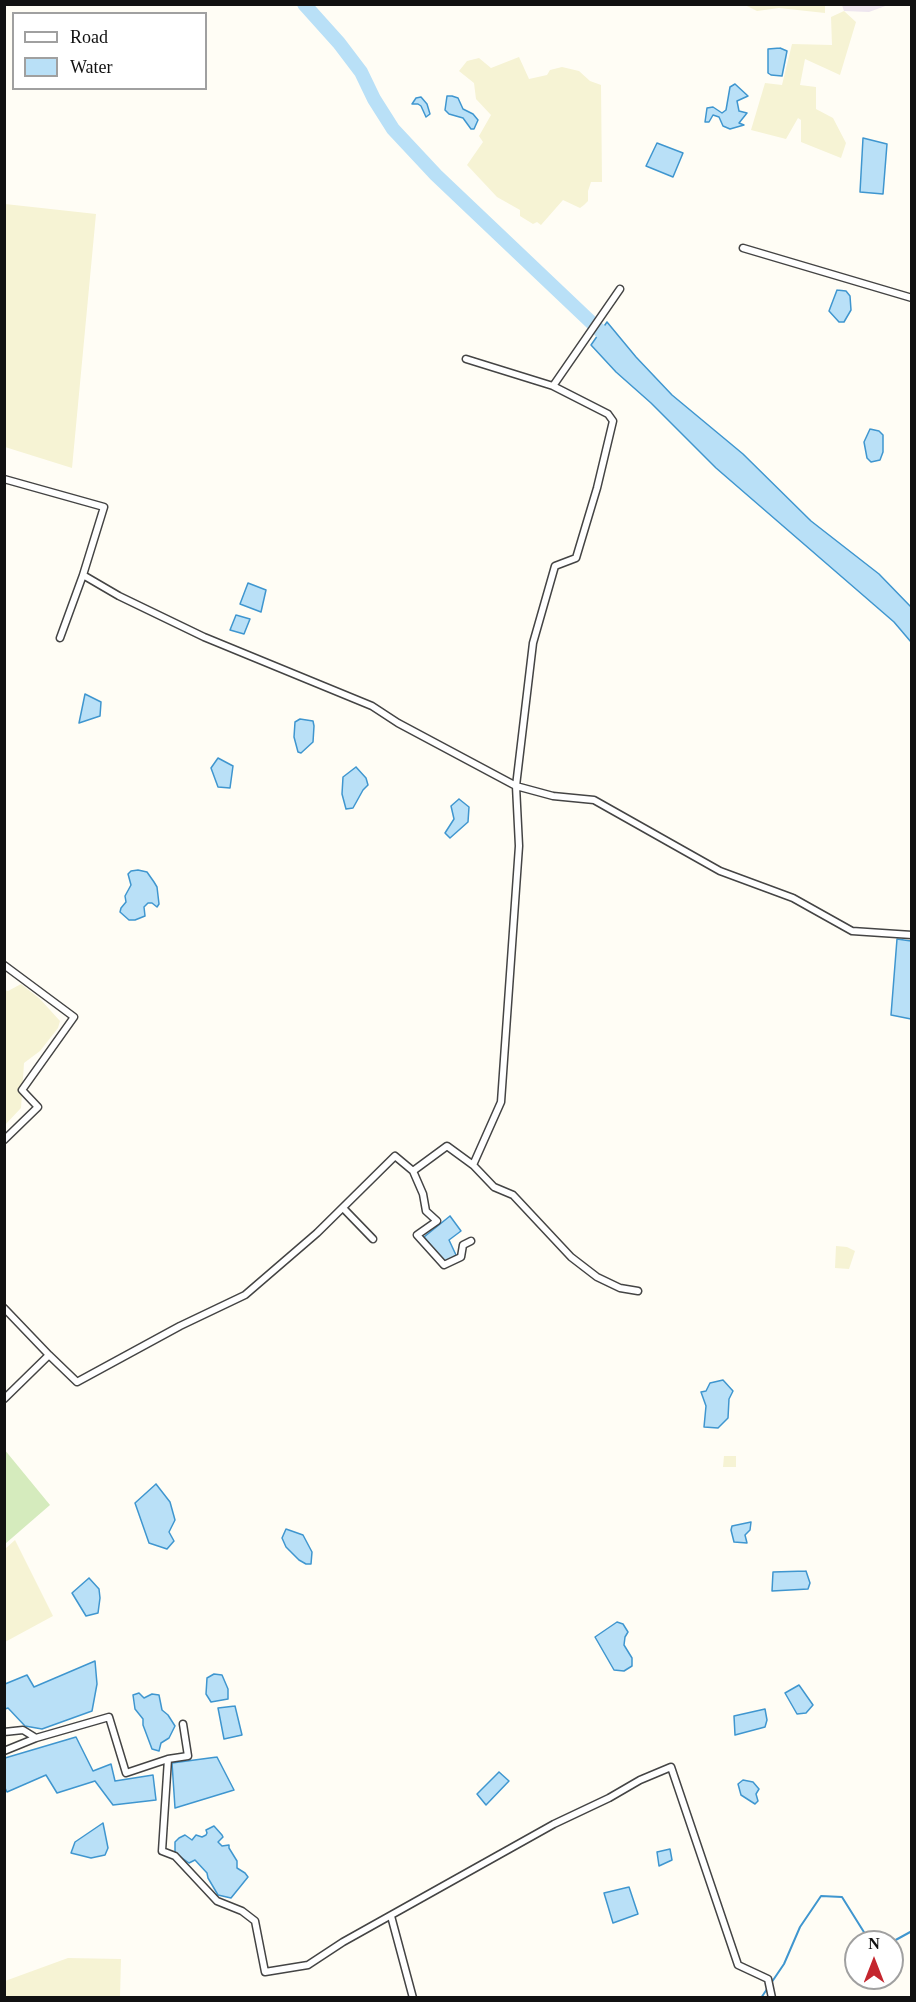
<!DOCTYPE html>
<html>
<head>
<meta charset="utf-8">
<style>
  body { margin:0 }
  #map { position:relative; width:916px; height:2002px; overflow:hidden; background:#fffdf5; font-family:"Times New Roman",serif }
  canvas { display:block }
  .frame { position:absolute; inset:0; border:6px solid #111; pointer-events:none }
  .legend { position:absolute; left:12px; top:12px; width:195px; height:78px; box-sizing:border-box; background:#fff; border:2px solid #a0a0a0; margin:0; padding:8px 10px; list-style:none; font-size:18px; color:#111 }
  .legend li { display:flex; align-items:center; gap:12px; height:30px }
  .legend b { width:30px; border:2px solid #a0a0a0 }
  .north { position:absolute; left:844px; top:1930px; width:60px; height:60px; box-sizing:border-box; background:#fff; border:2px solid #a0a0a0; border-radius:50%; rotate:0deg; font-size:16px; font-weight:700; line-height:24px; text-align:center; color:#111 }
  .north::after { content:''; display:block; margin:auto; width:21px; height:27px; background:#c4262e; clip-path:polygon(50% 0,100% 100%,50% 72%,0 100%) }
</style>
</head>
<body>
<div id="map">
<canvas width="916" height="2002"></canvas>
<div class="frame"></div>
<ul class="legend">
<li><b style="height:8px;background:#fff"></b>Road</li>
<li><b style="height:16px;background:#b9e0f7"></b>Water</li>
</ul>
<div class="north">N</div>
</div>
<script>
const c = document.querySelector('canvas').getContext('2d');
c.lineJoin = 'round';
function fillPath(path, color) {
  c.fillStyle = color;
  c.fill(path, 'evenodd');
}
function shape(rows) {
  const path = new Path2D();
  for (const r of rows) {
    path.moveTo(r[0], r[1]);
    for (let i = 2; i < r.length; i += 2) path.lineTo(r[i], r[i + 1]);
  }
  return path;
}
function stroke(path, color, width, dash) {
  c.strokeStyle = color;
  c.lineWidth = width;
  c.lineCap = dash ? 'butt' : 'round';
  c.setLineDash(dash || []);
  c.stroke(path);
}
fillPath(shape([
  [842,5,842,4,888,5,869,12,844,11]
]), '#eee6ef');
fillPath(shape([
  [745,5,825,5,825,13,779,8,757,11],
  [844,11,856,22,840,75,805,59,800,85,816,87,816,109,833,118,846,143,841,158,801,142,801,120,798,118,786,139,751,130,765,83,782,85,792,44,832,45,831,17],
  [519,57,529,79,547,75,550,70,562,67,579,71,590,81,601,85,602,182,591,182,588,191,588,201,584,205,580,208,563,200,541,225,537,222,533,224,520,216,520,210,497,197,467,165,483,142,479,136,491,115,476,99,474,83,459,71,467,61,479,58,491,68],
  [5,204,96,214,72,468,5,447],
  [21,984,40,999,60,1021,58,1028,40,1051,24,1063,21,1108,5,1125,5,990,8,991],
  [836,1246,847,1247,855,1251,849,1269,835,1268],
  [724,1456,736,1456,736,1467,723,1467],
  [15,1540,53,1616,5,1642,5,1549],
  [68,1958,121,1959,120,1997,5,1997,5,1981]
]), '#f6f3d4');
fillPath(shape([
  [4,1449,50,1505,5,1544,4,1544]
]), '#d5ebbd');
const water = shape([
  [780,48,787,51,782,76,771,75,768,73,768,49,780,48],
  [735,84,748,96,737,101,739,111,747,113,739,123,744,125,730,129,723,126,719,117,713,115,709,122,705,122,707,108,713,107,722,113,726,110,730,87,735,84],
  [447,96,452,96,458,98,463,109,473,114,478,120,474,129,471,129,463,118,449,114,445,110,447,96],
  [421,97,427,104,430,114,426,117,421,106,418,104,412,104,416,98,421,97],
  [863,138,887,144,883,194,860,192,863,138],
  [657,143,683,153,673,177,646,166,657,143],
  [837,290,846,291,850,296,851,310,844,322,839,322,829,311,837,290],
  [607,322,636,357,672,395,743,454,811,521,879,574,911,607,911,642,894,622,716,468,651,403,616,372,591,345,607,322],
  [870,429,879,431,883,435,883,452,880,460,871,462,867,458,864,442,870,429],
  [248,583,266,590,261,612,240,604,248,583],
  [236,615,250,619,244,634,230,630,236,615],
  [85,694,101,702,100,716,79,723,85,694],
  [300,719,313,721,314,726,313,742,301,753,298,752,294,737,295,722,300,719],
  [218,758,233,766,230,788,218,787,211,768,218,758],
  [356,767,366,778,368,785,363,790,353,808,346,809,342,794,343,777,356,767],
  [459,799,469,807,468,822,450,838,445,833,454,819,451,806,459,799],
  [138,870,147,872,154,882,157,887,159,904,157,907,152,903,148,903,144,907,145,916,135,920,129,920,120,912,121,908,126,902,125,896,131,885,128,874,131,871,138,870],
  [897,939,911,941,911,1019,891,1015,897,939],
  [450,1216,461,1231,449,1240,456,1255,445,1263,424,1237,450,1216],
  [723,1380,733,1391,729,1399,728,1418,718,1428,704,1427,706,1406,701,1392,706,1391,710,1383,723,1380],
  [156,1484,170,1502,175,1520,169,1532,174,1541,167,1549,149,1543,135,1503,156,1484],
  [751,1522,750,1530,745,1535,747,1543,734,1542,731,1530,732,1526,751,1522],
  [286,1529,303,1535,312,1552,311,1564,306,1564,299,1560,286,1547,282,1538,286,1529],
  [806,1571,810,1583,808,1589,772,1591,773,1572,806,1571],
  [89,1578,99,1589,100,1598,98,1613,86,1616,72,1593,89,1578],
  [617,1622,623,1624,628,1632,625,1637,624,1645,632,1658,632,1666,624,1671,614,1670,595,1637,617,1622],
  [95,1661,97,1684,92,1711,42,1729,25,1726,8,1708,5,1709,5,1684,27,1675,34,1687,95,1661],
  [214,1674,222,1675,228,1689,228,1699,211,1702,206,1694,207,1678,214,1674],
  [799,1685,813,1705,806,1713,797,1714,785,1693,799,1685],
  [139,1693,144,1698,152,1694,159,1695,162,1710,168,1715,175,1726,169,1738,161,1743,159,1751,152,1749,143,1725,143,1719,135,1709,133,1695,139,1693],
  [235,1706,242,1735,224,1739,218,1708,235,1706],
  [765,1709,767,1720,765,1727,735,1735,734,1716,765,1709],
  [76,1737,93,1771,111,1764,115,1781,153,1775,156,1800,113,1805,95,1781,57,1793,46,1775,7,1792,5,1788,5,1758,76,1737],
  [217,1757,234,1790,175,1808,172,1763,217,1757],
  [499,1772,509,1781,486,1805,477,1794,499,1772],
  [743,1780,753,1782,759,1789,756,1794,758,1801,755,1804,741,1795,738,1784,743,1780],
  [103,1823,108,1848,105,1855,91,1858,71,1853,75,1842,103,1823],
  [214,1826,222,1835,223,1837,218,1842,222,1846,229,1845,229,1848,237,1861,237,1868,245,1873,248,1877,231,1898,218,1895,208,1878,207,1873,195,1860,189,1863,175,1853,175,1842,179,1838,185,1835,192,1840,196,1835,202,1837,206,1835,207,1833,206,1830,214,1826],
  [670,1849,672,1860,659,1866,657,1852,670,1849],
  [629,1887,638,1914,613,1923,604,1893,629,1887]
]);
fillPath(water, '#b9e0f7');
stroke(water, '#3f96cf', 1.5);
stroke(shape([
  [892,1942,912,1931],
  [912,1974,912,1982],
  [761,1998,784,1964,800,1927,821,1896,842,1897,867,1937,880,1942]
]), '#3f96cf', 2);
stroke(shape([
  [304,4,339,43,361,72,374,99,393,129,436,175,614,344]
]), '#b9e0f7', 14);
const minor = shape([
  [743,248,912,298],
  [466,359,553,386,608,414,613,421,597,488,576,558,555,566,533,643,516,786,553,796,594,800,720,871,793,898,852,931,912,935],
  [553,386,620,289],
  [4,479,104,507,83,575,119,596,204,637,372,706,398,723,516,786,519,846,501,1102,473,1165,447,1146,413,1171,395,1156,317,1233,245,1295,180,1326,77,1382,49,1355,4,1399],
  [60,638,83,575],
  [4,965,74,1017,22,1090,38,1107,4,1140],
  [473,1165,494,1187,513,1195,571,1257,597,1277,620,1288,638,1291],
  [413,1171,423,1194,426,1211,437,1221,417,1235,444,1265,461,1257,463,1245,471,1241],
  [343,1208,373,1239],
  [4,1308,49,1355],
  [4,1732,23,1730,36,1738],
  [4,1751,36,1738,109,1717,126,1773,168,1759,162,1851,175,1856,217,1901,242,1911,255,1921,265,1972,308,1965,343,1942,554,1824,609,1798,640,1780,671,1767,738,1965,768,1979,772,1998],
  [168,1759,188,1756,183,1724],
  [391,1916,413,1998]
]);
stroke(minor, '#444', 9);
stroke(minor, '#fff', 6);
</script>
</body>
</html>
